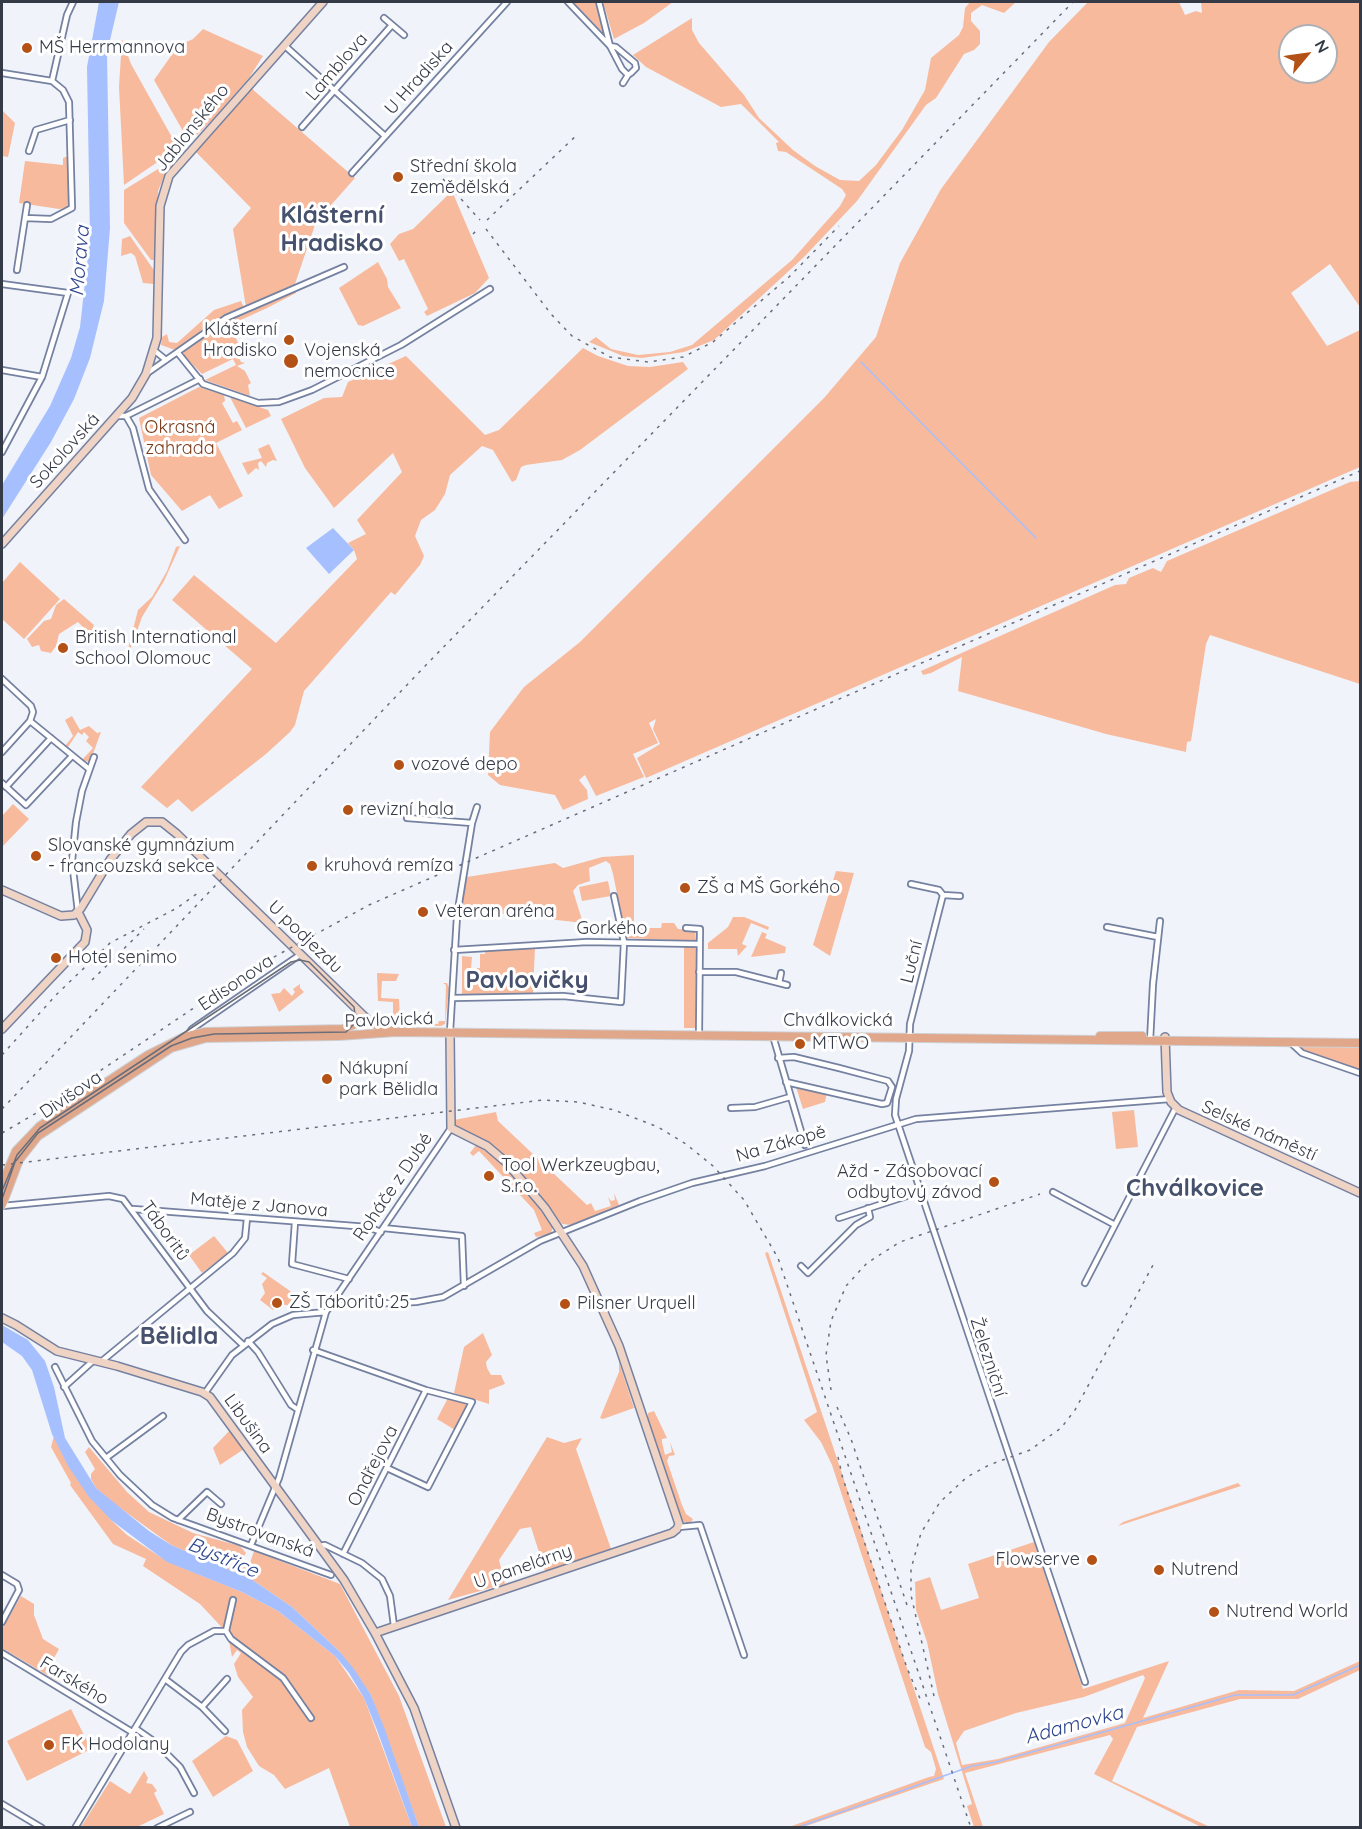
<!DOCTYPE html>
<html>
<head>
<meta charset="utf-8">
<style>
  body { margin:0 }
  #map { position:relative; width:1362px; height:1829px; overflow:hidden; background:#f0f3fa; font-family:Quicksand,sans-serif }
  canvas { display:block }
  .frame { position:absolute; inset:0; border:3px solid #353a47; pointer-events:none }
  .north { position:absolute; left:1278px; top:24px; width:60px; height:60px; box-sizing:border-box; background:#fff; border:2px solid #aeb0b5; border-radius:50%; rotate:61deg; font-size:16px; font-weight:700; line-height:24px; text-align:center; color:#353a47 }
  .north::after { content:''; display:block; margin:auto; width:21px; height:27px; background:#b45116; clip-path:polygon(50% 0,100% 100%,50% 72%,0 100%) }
</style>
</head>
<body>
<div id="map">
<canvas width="1362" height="1829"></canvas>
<div class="frame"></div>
<div class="north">N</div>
</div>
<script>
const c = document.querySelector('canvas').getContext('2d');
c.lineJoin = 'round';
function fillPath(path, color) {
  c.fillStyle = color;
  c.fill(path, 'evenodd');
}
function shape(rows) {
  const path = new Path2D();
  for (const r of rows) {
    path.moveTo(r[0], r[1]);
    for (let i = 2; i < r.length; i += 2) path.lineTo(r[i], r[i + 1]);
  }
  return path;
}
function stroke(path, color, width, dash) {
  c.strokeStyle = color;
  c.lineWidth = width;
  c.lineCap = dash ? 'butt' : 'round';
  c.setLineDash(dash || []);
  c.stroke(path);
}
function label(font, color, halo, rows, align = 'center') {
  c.font = font + ' Quicksand,sans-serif';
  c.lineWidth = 6;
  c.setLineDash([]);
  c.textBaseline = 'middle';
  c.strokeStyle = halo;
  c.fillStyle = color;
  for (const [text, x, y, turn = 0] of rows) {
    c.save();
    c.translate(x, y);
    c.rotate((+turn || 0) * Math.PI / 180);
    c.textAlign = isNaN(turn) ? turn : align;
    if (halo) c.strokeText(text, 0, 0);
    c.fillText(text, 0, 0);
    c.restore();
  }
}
fillPath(shape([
  [574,2,596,2,607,37,575,4],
  [603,2,673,2,644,23,614,39],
  [970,2,1016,2,1004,13,982,5,971,13,971,21,980,31,980,44,974,50,964,54,936,98,926,105,857,201,805,256,714,340,684,352,642,358,623,356,589,342,596,337,611,349,638,355,670,352,692,345,792,260,840,206,846,195,842,189,786,152,778,151,776,143,779,142,741,104,721,107,646,67,633,55,692,18,692,30,699,43,744,95,759,118,793,150,815,166,840,180,859,181,876,165,902,130,925,90,931,58,959,35,963,27,965,8],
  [1088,2,1179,2,1185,15,1196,11,1202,13,1201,2,1360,2,1360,307,1330,264,1291,293,1327,346,1360,330,1360,467,646,778,637,758,660,744,653,729,656,719,649,723,658,743,633,754,644,777,596,796,585,775,579,780,587,790,588,799,563,810,555,795,500,785,488,775,490,732,524,687,580,642,824,398,876,337,900,263,941,189,1049,42],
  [1290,36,1326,36,1326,72,1290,72],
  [203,29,263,56,249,78,213,119,195,137,192,135,189,138,185,134,188,130,184,133,154,80,178,46,193,39],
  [122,39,131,64,178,148,124,185,119,87],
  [251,88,355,178,316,222,295,284,246,307,233,229,251,208,195,151],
  [2,110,15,123,8,157,2,156],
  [68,156,70,201,67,208,59,209,19,203,25,161,63,165,63,158],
  [179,156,166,171,158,191,156,260,151,260,124,223,124,190],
  [452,191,489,278,475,293,427,316,424,312,428,309,404,259,399,261,390,244,399,234,413,229],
  [130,236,156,273,154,284,143,283,135,256,131,253,121,256,122,239],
  [378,262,387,279,388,287,401,308,363,326,358,325,339,288],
  [296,290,296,293,267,308,232,324,227,323,225,326,231,328,241,349,238,356,241,362,245,363,237,366,245,371,251,383,248,385,250,396,205,380,236,365,233,359,202,374,184,356,184,350,227,319],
  [241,301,244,308,221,319,191,343,175,350,161,345,162,337,167,334,169,342,177,343,214,310],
  [583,348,598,356,628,366,650,367,683,362,688,369,580,450,562,460,526,465,521,467,516,480,512,482,493,450,482,446,450,475,445,494,435,510,421,520,415,536,424,556,420,565,395,595,391,592,304,691,295,725,290,732,266,754,192,812,178,799,167,808,141,787,252,669,172,600,194,575,276,643,357,559,354,550,348,543,366,534,357,520,402,472,393,453,334,508,305,468,281,419,324,398,342,397,348,382,406,356,485,435,499,430],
  [199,387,224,395,225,401,222,403,233,423,237,421,242,430,216,443,243,496,219,509,210,495,182,511,151,475,139,418],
  [230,397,268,410,271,416,246,428],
  [269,444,277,461,273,460,267,463,266,467,261,461,258,463,259,470,256,468,248,475,242,463,262,458,258,449],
  [1360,481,1360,684,1210,635,1206,644,1191,741,1187,742,1186,752,1106,734,958,691,962,657,931,673,923,675,921,671,1115,585,1126,584,1129,578,1153,568,1161,572,1167,561,1350,482],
  [180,546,164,581,142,617,129,653,127,653,138,610,152,597,167,571,176,547],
  [20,562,60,599,24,639,2,619,2,583],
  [64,599,94,625,91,634,86,641,82,638,84,628,78,622,59,634,56,646,51,653,41,651,39,645,32,647,27,639,44,621,51,619,56,605],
  [72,716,80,730,89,726,97,733,101,732,90,762,82,760,93,748,86,741,89,737,84,732,82,735,78,732,68,747,65,746,73,736,65,720],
  [13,804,29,819,2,847,2,816],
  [634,855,634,928,661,928,662,923,674,923,678,929,695,930,696,941,626,938,613,874,610,864,606,861,589,868,590,881,578,885,573,891,583,923,461,909,467,877,555,863,563,868,602,857],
  [836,871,854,873,830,956,813,945],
  [608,881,611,896,582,901,579,887],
  [733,917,744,917,769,927,768,930,751,923,742,944,747,946,738,956,737,949,708,949,708,943,728,927],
  [762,932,767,934,765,938,786,947,785,953,751,957],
  [684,946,693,946,696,949,697,1028,684,1028],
  [535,947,533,993,462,995,462,956,472,957,471,968,480,968,480,954,485,954,485,949],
  [377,973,399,974,396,981,382,981,381,998,399,999,400,1018,403,1019,403,1023,438,1024,439,1021,445,1021,446,985,443,983,447,983,449,988,445,1024,441,1026,393,1025,393,1002,378,1001],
  [300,984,300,988,304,992,279,1012,271,994,280,993,284,988,292,996,295,992,293,989],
  [1297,1045,1360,1045,1341,1047,1360,1048,1360,1071,1299,1050],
  [795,1084,827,1092,825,1102,803,1109],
  [1134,1110,1138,1147,1116,1149,1112,1112],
  [496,1112,498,1121,587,1205,591,1203,595,1211,611,1206,608,1197,611,1201,615,1200,614,1193,619,1205,573,1225,562,1224,519,1171,498,1151,454,1127,454,1120],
  [476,1145,495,1157,508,1169,553,1226,551,1234,536,1237,534,1233,542,1230,534,1210,479,1151,473,1156,470,1153],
  [214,1236,228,1253,202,1273,189,1255],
  [768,1252,944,1779,803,1827,789,1827,929,1777,934,1776,936,1769,931,1752,925,1747,832,1465,821,1442,804,1420,817,1412,765,1253],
  [263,1272,300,1298,301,1302,294,1298,290,1306,278,1303,273,1310,260,1300,265,1293,262,1284,267,1278,261,1274],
  [483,1333,492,1355,486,1362,487,1368,491,1375,501,1375,505,1384,489,1390,489,1404,454,1393,464,1347],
  [619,1362,634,1408,603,1419,600,1418,619,1372],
  [448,1398,468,1405,455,1430,437,1419],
  [654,1411,667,1438,662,1439,662,1442,665,1455,672,1452,670,1442,675,1455,669,1456,667,1461,682,1505,686,1514,693,1519,690,1524,682,1521,648,1420,648,1413],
  [230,1430,244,1449,220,1465,213,1448],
  [54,1436,111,1520,127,1535,168,1562,242,1592,278,1611,335,1656,364,1698,412,1827,350,1827,329,1768,285,1789,274,1775,259,1766,247,1747,243,1732,242,1710,253,1697,238,1677,234,1664,241,1653,237,1650,232,1657,229,1641,282,1680,307,1716,311,1713,304,1702,285,1677,228,1634,200,1604,143,1566,146,1559,113,1544,70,1485,71,1483,51,1447],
  [547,1437,564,1443,582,1438,576,1449,611,1549,545,1571,531,1527,520,1529,499,1560,505,1584,448,1600],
  [89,1447,127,1492,149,1512,193,1533,240,1546,246,1553,240,1562,249,1566,254,1551,340,1584,399,1696,446,1827,419,1827,371,1695,340,1652,292,1607,251,1579,171,1545,112,1502,96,1488,91,1479,91,1474,95,1469,85,1452],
  [1238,1483,1241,1486,1118,1526,1123,1522],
  [1034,1542,1083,1689,1169,1661,1143,1718,1239,1690,1294,1691,1360,1661,1360,1670,1298,1699,1240,1699,1137,1727,1112,1781,1210,1827,1201,1827,1094,1774,1113,1739,1110,1735,965,1773,983,1827,974,1827,967,1806,972,1804,938,1694,927,1642,916,1610,915,1582,930,1577,941,1610,979,1598,968,1564],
  [1143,1675,1145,1678,1125,1723,998,1759,962,1765,956,1743,964,1731,1016,1713,1084,1697],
  [21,1596,34,1604,34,1615,43,1639,59,1649,54,1658,51,1657,45,1672,62,1684,2,1648,2,1629],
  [71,1709,91,1749,27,1781,7,1741],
  [226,1736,237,1740,253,1771,213,1797,192,1761],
  [144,1771,148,1778,146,1783,152,1784,157,1791,154,1793,164,1814,137,1827,81,1827,110,1781,130,1794]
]), '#f8ba9d');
fillPath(shape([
  [99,2,119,2,107,53,110,228,104,301,90,358,74,399,51,442,2,519,2,485,50,406,71,358,80,327,90,238,87,67],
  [333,528,354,550,329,574,306,548],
  [2,1325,28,1340,45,1361,54,1387,65,1438,96,1488,149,1531,171,1545,251,1579,292,1607,340,1652,354,1669,371,1695,384,1727,419,1827,412,1827,377,1730,364,1698,349,1673,335,1656,278,1611,242,1592,167,1562,111,1520,89,1497,68,1466,52,1434,32,1370,22,1356,2,1342]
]), '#a6c0ff');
stroke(shape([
  [861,362,1036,538],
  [796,1828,972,1766,996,1762,1235,1695,1293,1695,1360,1665]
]), '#a6c0ff', 1.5);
const street = shape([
  [568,2,610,46,622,69,628,75,631,73,636,68,635,63,616,47,610,46],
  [599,2,610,46],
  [384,18,404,35],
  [284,45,385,136],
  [2,73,52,81,63,90,69,102,72,208,51,219,25,218],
  [52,81,67,15,73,2],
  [623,83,628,75],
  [302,127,392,25],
  [29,151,36,130,70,120],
  [352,173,507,2],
  [17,270,27,205],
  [2,284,68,293,42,377,2,452],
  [155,351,166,360],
  [178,353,203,384,258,403,279,402,312,390,401,345,490,289],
  [2,370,42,377],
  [146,374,226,318,344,267],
  [117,416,126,416,200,379],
  [126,416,133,428,149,489,185,540],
  [2,679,31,706,33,712,30,721,2,752],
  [30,721,89,769],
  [2,783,26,805,72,756],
  [6,787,51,738],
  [407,818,472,823],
  [911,884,939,890,943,895],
  [943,895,910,1024,909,1051,896,1099,895,1115,1085,1682],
  [943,895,960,896],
  [78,912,72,861,76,822,82,791,94,757],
  [1107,927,1158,937],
  [686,928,700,929,699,1035],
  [454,950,587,942,699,944],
  [699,972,736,972,787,985],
  [779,983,781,973],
  [452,998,563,996,621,1002,624,942,614,896],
  [450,1032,457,916,472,823,477,807],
  [188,1035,192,1029,301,954],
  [773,1036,805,1145],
  [1150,1041,1153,984,1160,921],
  [1290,1042,1302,1053,1360,1073],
  [778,1058,794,1057,839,1068,888,1081,892,1087,887,1103,882,1104,786,1082],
  [731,1108,755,1107,790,1097],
  [1053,1192,1115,1225],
  [2,1206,109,1196,123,1199,207,1311,243,1345],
  [133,1209,368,1227,381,1232],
  [839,1218,919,1192],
  [295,1222,292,1264,349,1279],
  [383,1228,462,1236,464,1286],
  [801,1266,808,1273,856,1225,870,1217,868,1208],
  [1085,1283,1176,1107],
  [332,1303,341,1305,416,1302,443,1297,540,1241,640,1201,692,1183,765,1166,916,1119,1170,1099],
  [248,1341,258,1352,291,1405,297,1409],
  [313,1350,426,1390,472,1402,428,1487,387,1468],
  [102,1361,233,1253,245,1238,247,1218],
  [55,1367,92,1441,120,1475,152,1505,173,1518,331,1575],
  [64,1387,94,1360],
  [205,1393,232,1355,272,1324,293,1315,326,1312],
  [106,1458,163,1416],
  [178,1520,207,1492,221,1504],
  [679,1527,700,1525,744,1655],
  [251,1545,279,1478,326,1312,451,1128],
  [319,1546,325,1545,362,1563,382,1579,390,1596,394,1626],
  [343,1554,426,1390],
  [2,1575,17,1584,19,1590,2,1622],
  [226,1631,231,1639,283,1678,311,1718],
  [226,1631,233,1600],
  [2,1653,132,1732],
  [165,1679,202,1707,225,1731],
  [202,1707,227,1679],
  [135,1728,155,1742,180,1767,194,1793],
  [2,1804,42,1828],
  [75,1828,181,1652,188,1645,214,1631,226,1631],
  [157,1828,190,1812]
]);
const secondary = shape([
  [2,544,132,398,146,374,157,338,160,206,169,176,323,2],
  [2,890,61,916,74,915,81,908,110,860,131,834,146,822,162,822,177,834,367,1019],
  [2,1029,85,942,87,930,78,912],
  [1165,1037,1167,1092,1171,1102,1179,1110,1360,1193],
  [2,1318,16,1325,57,1351,117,1366,202,1392,210,1397,344,1580,375,1633,414,1708,456,1828],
  [375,1633,672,1533,677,1529,679,1524,619,1346,583,1266,545,1208,507,1163,487,1146,451,1128,450,1033]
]);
const primary = shape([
  [1100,1036,1142,1036],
  [2,1184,16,1151,40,1126,148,1055,184,1037,205,1032,343,1029,367,1019,379,1027,395,1032],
  [2,1205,19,1160,38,1136,171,1048,206,1038,339,1036,396,1032,1360,1043]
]);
stroke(street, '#7581a0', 8);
stroke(secondary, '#7581a0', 10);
stroke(primary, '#cfd0d3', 10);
stroke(street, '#fff', 4.5);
stroke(secondary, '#efd3c5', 7);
stroke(primary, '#e0a78b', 8);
stroke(shape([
  [2,1191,17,1155,40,1128,291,962,300,960,309,962,354,1007,356,1022,346,1032,214,1034,192,1038,171,1046,38,1133,15,1162,2,1199]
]), '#6a6e7a', 1.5);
stroke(shape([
  [443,179,480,220],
  [487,220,578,134],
  [486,229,551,314,572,336,610,357,648,362,683,357,713,342,789,277,839,226],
  [473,234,479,228],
  [278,908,283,907],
  [92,980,144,929],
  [2,1055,56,995,110,943,177,908,198,893],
  [2,1109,426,665,1073,2],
  [2,1133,40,1111,252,969,369,905,1360,471],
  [2,1165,543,1100,578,1102,614,1110,658,1127,686,1144,713,1166,744,1200,778,1258,971,1828],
  [831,1390,826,1355,831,1321,846,1286,867,1263,900,1242,1040,1194],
  [837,1407,851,1439,907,1605],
  [838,1457,843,1479,907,1668,921,1701],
  [934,1696,911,1595,911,1569,921,1533,940,1502,967,1477,989,1465,1030,1450,1061,1428,1075,1410,1153,1265]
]), '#6a6e7a', 1.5, [3, 6]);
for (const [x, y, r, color] of [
  [27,48,6,"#b45116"],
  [398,177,6,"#b45116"],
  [289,340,6,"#b45116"],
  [291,361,8,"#b45116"],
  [63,648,6,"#b45116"],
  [399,765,6,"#b45116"],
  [348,810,6,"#b45116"],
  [36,856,6,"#b45116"],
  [312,866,6,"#b45116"],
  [685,888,6,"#b45116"],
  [423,912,6,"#b45116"],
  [56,958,6,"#b45116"],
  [800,1044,6,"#b45116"],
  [327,1079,6,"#b45116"],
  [489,1176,6,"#b45116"],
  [994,1182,6,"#b45116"],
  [277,1303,6,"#b45116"],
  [565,1304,6,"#b45116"],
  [1092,1560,6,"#b45116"],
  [1159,1570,6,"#b45116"],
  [1214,1612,6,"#b45116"],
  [49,1745,6,"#b45116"]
]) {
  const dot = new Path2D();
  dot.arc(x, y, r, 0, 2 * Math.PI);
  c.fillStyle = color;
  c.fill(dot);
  stroke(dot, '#fff', 2);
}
label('18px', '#353a47', '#fff', [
  ["MŠ Herrmannova",39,48],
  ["Střední škola",410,167],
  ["zemědělská",410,188],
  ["Klášterní",277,330,"right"],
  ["Hradisko",277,351,"right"],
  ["Vojenská",304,351],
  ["nemocnice",304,372],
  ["British International",75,638],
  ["School Olomouc",75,659],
  ["vozové depo",411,765],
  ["revizní hala",360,810],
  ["Slovanské gymnázium",48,846],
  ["- francouzská sekce",48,867],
  ["kruhová remíza",324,866],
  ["ZŠ a MŠ Gorkého",697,888],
  ["Veteran aréna",435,912],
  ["Hotel senimo",68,958],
  ["MTWO",812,1044],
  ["Nákupní",339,1069],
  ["park Bělidla",339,1090],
  ["Tool Werkzeugbau,",501,1166],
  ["S.r.o.",501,1187],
  ["Ažd - Zásobovací",982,1172,"right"],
  ["odbytový závod",982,1193,"right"],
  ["ZŠ Táboritů 25",289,1303],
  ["Pilsner Urquell",577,1304],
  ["Flowserve",1080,1560,"right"],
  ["Nutrend",1171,1570],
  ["Nutrend World",1226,1612],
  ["FK Hodolany",61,1745]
], 'left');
label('18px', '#353a47', '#fff', [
  ["Lamblova",337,67,-49],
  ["U Hradiska",419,78,-48],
  ["Jablonského",192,128,-51],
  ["Sokolovská",65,451,-48],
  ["Gorkého",612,929],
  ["U podjezdu",305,937,44],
  ["Luční",912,962,-76],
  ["Edisonova",236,983,-34],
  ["Pavlovická",389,1020,-2],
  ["Chválkovická",838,1021],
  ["Divišova",71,1095,-34],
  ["Selské náměstí",1259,1131,24],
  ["Na Zákopě",781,1144,-16],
  ["Roháče z Dubé",393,1187,-56],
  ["Matěje z Janova",259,1205,5],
  ["Táboritů",165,1231,54],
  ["Železniční",988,1357,72],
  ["Libušina",248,1424,54],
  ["Ondřejova",373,1466,-63],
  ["Bystrovanská",260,1533,20],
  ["U panelárny",523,1567,-19],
  ["Farského",74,1681,31]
]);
label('18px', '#7a3b19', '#fff', [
  ["Okrasná",180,428],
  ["zahrada",180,449]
]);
label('italic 20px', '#2d458e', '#fff', [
  ["Morava",80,261,-85],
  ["Bystřice",223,1558,23],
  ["Adamovka",1074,1725,-15]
]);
label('bold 24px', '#46516d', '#fff', [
  ["Klášterní",332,216],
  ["Hradisko",332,244],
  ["Pavlovičky",527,981],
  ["Chválkovice",1195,1189],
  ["Bělidla",179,1337]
]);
</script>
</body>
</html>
